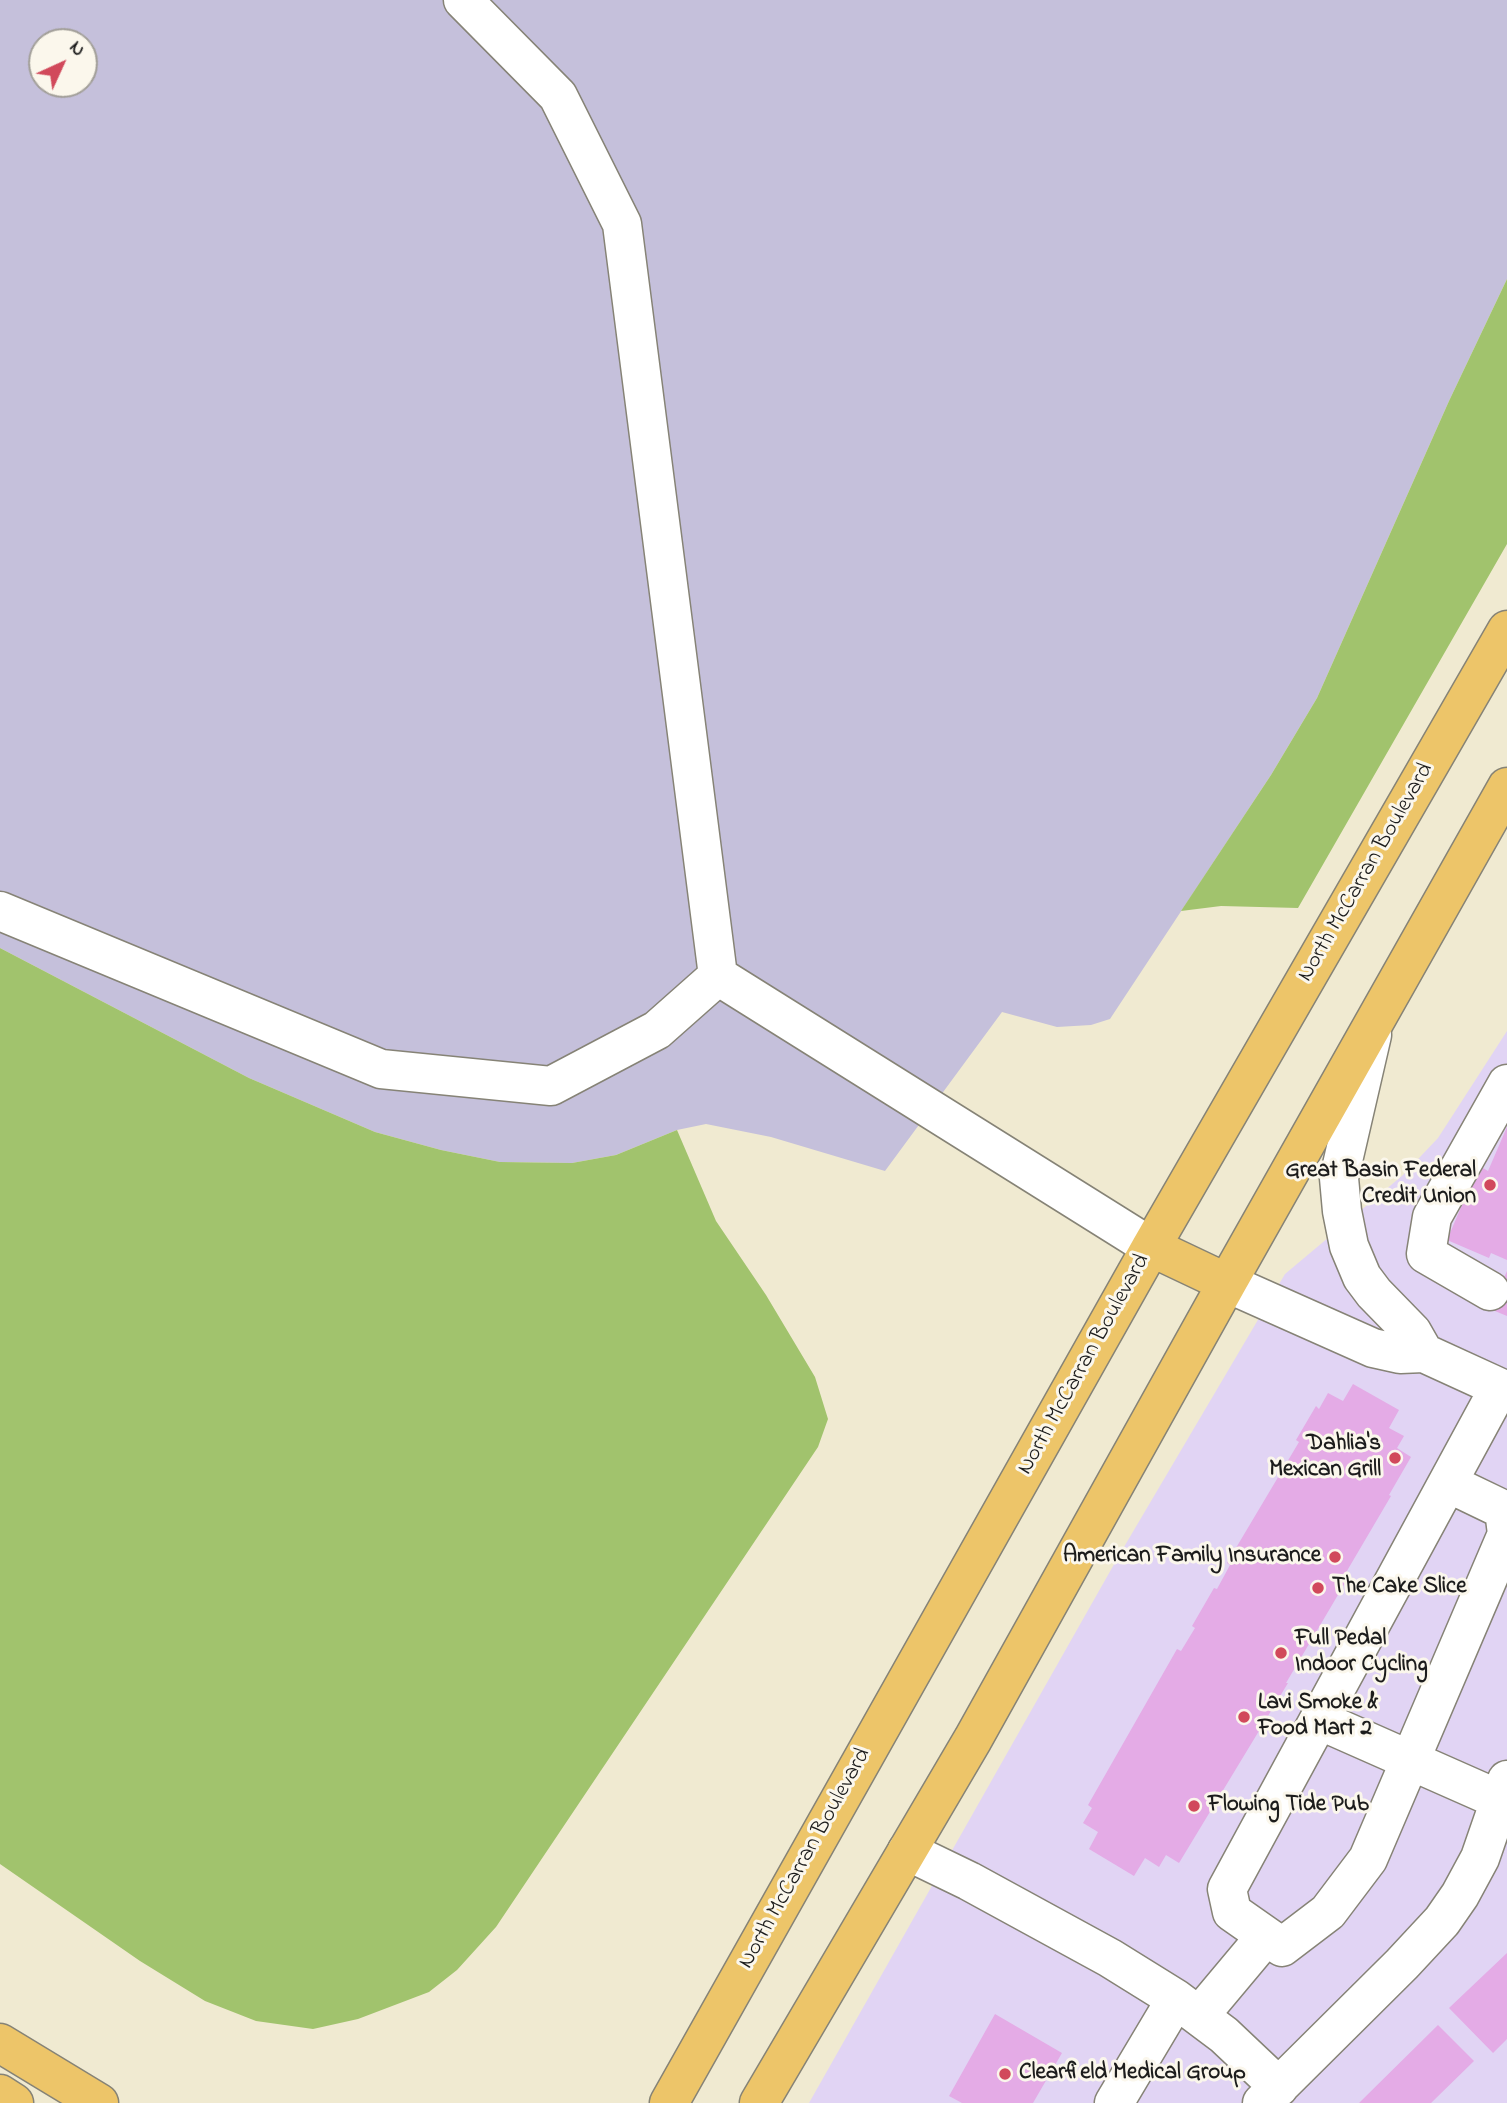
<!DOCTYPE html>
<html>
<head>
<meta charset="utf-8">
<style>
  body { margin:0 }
  #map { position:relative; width:1507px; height:2103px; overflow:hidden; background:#f0ead1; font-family:"Indie Flower",sans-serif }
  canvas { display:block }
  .north { position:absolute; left:28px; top:28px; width:70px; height:70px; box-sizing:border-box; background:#fbf7ec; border:2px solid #a29f99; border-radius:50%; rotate:45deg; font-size:19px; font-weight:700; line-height:28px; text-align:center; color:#1c1c1c }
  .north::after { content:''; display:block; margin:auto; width:24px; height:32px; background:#d1495b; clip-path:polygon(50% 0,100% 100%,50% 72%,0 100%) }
</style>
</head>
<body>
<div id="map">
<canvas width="1507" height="2103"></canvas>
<div class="north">N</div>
</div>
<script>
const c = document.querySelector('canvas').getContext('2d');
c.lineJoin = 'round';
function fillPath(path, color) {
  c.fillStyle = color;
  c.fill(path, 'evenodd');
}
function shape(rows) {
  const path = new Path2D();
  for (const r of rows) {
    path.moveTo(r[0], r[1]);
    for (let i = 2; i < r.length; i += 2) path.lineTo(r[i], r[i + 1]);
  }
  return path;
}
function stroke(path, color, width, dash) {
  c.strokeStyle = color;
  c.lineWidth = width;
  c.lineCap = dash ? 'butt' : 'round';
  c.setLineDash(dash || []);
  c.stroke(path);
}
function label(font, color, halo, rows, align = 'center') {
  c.font = font + ' "Indie Flower",sans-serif';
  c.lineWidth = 6;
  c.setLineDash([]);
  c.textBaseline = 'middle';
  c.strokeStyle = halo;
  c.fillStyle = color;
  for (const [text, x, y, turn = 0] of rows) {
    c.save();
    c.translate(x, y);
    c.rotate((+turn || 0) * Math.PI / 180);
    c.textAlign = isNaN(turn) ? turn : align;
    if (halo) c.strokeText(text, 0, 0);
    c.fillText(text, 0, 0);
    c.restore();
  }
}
fillPath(shape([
  [1507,1031,1507,2103,809,2103,1121,1552,1285,1274,1403,1175,1438,1138]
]), '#e1d4f4');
fillPath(shape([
  [0,0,1507,0,1507,279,1449,401,1317,698,1271,775,1110,1019,1091,1025,1057,1027,1002,1012,885,1171,771,1137,706,1124,677,1130,616,1155,572,1163,500,1162,441,1150,375,1132,249,1078,0,948],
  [42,42,84,42,84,84,42,84]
]), '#c5c0db');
fillPath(shape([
  [1507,279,1507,544,1298,908,1221,906,1181,911,1271,775,1317,698,1449,401],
  [0,948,249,1078,375,1132,441,1150,500,1162,572,1163,616,1155,677,1130,716,1221,766,1295,815,1377,828,1419,818,1447,496,1927,457,1970,429,1992,358,2019,313,2029,256,2021,205,2001,140,1961,0,1864]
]), '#a1c36d');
fillPath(shape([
  [1507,1127,1507,1260,1491,1253,1489,1258,1447,1240,1465,1198,1483,1168,1488,1171],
  [1507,1271,1507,1316,1490,1309],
  [1353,1384,1399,1410,1389,1428,1404,1436,1397,1448,1411,1457,1389,1495,1391,1496,1341,1581,1345,1583,1286,1683,1288,1683,1179,1863,1166,1855,1159,1867,1145,1858,1134,1876,1089,1849,1098,1832,1083,1823,1092,1808,1088,1805,1177,1649,1181,1651,1195,1628,1192,1626,1214,1588,1217,1589,1230,1565,1227,1563,1299,1442,1296,1440,1316,1406,1319,1409,1328,1393,1343,1401],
  [1507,1953,1507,2039,1493,2053,1449,2008],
  [995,2014,1062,2053,1033,2103,962,2103,949,2096],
  [1438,2025,1474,2061,1431,2103,1359,2103]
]), '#e4abe6');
const minor = shape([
  [463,0,558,96,622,224,718,976],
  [0,911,381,1069,551,1086,657,1030,718,976],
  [718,976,1151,1247],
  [1372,1035,1339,1178,1342,1211,1349,1246,1362,1277,1374,1293,1412,1332,1424,1353],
  [1227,1283,1373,1348,1400,1354,1424,1353,1507,1391],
  [1490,1291,1426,1254,1432,1217,1507,1084],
  [1448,1483,1504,1510,1507,1534,1368,1859,1328,1912,1282,1947,1232,1912,1227,1889,1499,1388],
  [1319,1720,1500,1800],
  [907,1851,969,1881,1110,1958,1176,1999,1224,2035,1279,2087],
  [1199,2016,1266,1936],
  [1114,2103,1176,1999],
  [1262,2103,1402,1964,1442,1921,1460,1895,1480,1858,1507,1780]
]);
const major = shape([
  [1151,1247,1227,1283],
  [0,2043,99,2103],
  [0,2094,14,2103],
  [669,2103,1151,1247,1507,630],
  [759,2103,973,1739,1227,1283,1507,787]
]);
stroke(minor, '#868376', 41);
stroke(major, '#868376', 41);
stroke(minor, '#fff', 38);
stroke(major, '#edc569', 38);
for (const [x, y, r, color] of [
  [1490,1185,7,"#d1495b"],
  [1395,1458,7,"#d1495b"],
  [1335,1557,7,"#d1495b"],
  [1318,1588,7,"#d1495b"],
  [1281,1653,7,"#d1495b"],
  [1244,1717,7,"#d1495b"],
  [1194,1806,7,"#d1495b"],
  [1005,2074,7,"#d1495b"]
]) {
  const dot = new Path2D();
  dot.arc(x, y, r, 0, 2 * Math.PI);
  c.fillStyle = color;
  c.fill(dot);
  stroke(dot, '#fbf7ec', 2.5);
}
label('23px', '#1c1c1c', '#fbf7ec', [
  ["North McCarran Boulevard",1367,873,-60],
  ["North McCarran Boulevard",1085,1365,-61],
  ["North McCarran Boulevard",806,1859,-61]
]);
label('bold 23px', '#1c1c1c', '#fbf7ec', [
  ["Great Basin Federal",1476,1172,"right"],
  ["Credit Union",1476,1198,"right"],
  ["Dahlia's",1381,1445,"right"],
  ["Mexican Grill",1381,1471,"right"],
  ["American Family Insurance",1321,1557,"right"],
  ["The Cake Slice",1332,1588],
  ["Full Pedal",1295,1640],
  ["Indoor Cycling",1295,1666],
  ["Lavi Smoke &",1258,1704],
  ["Food Mart 2",1258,1730],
  ["Flowing Tide Pub",1208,1806],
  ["Clearfield Medical Group",1019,2074]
], 'left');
</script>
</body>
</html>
